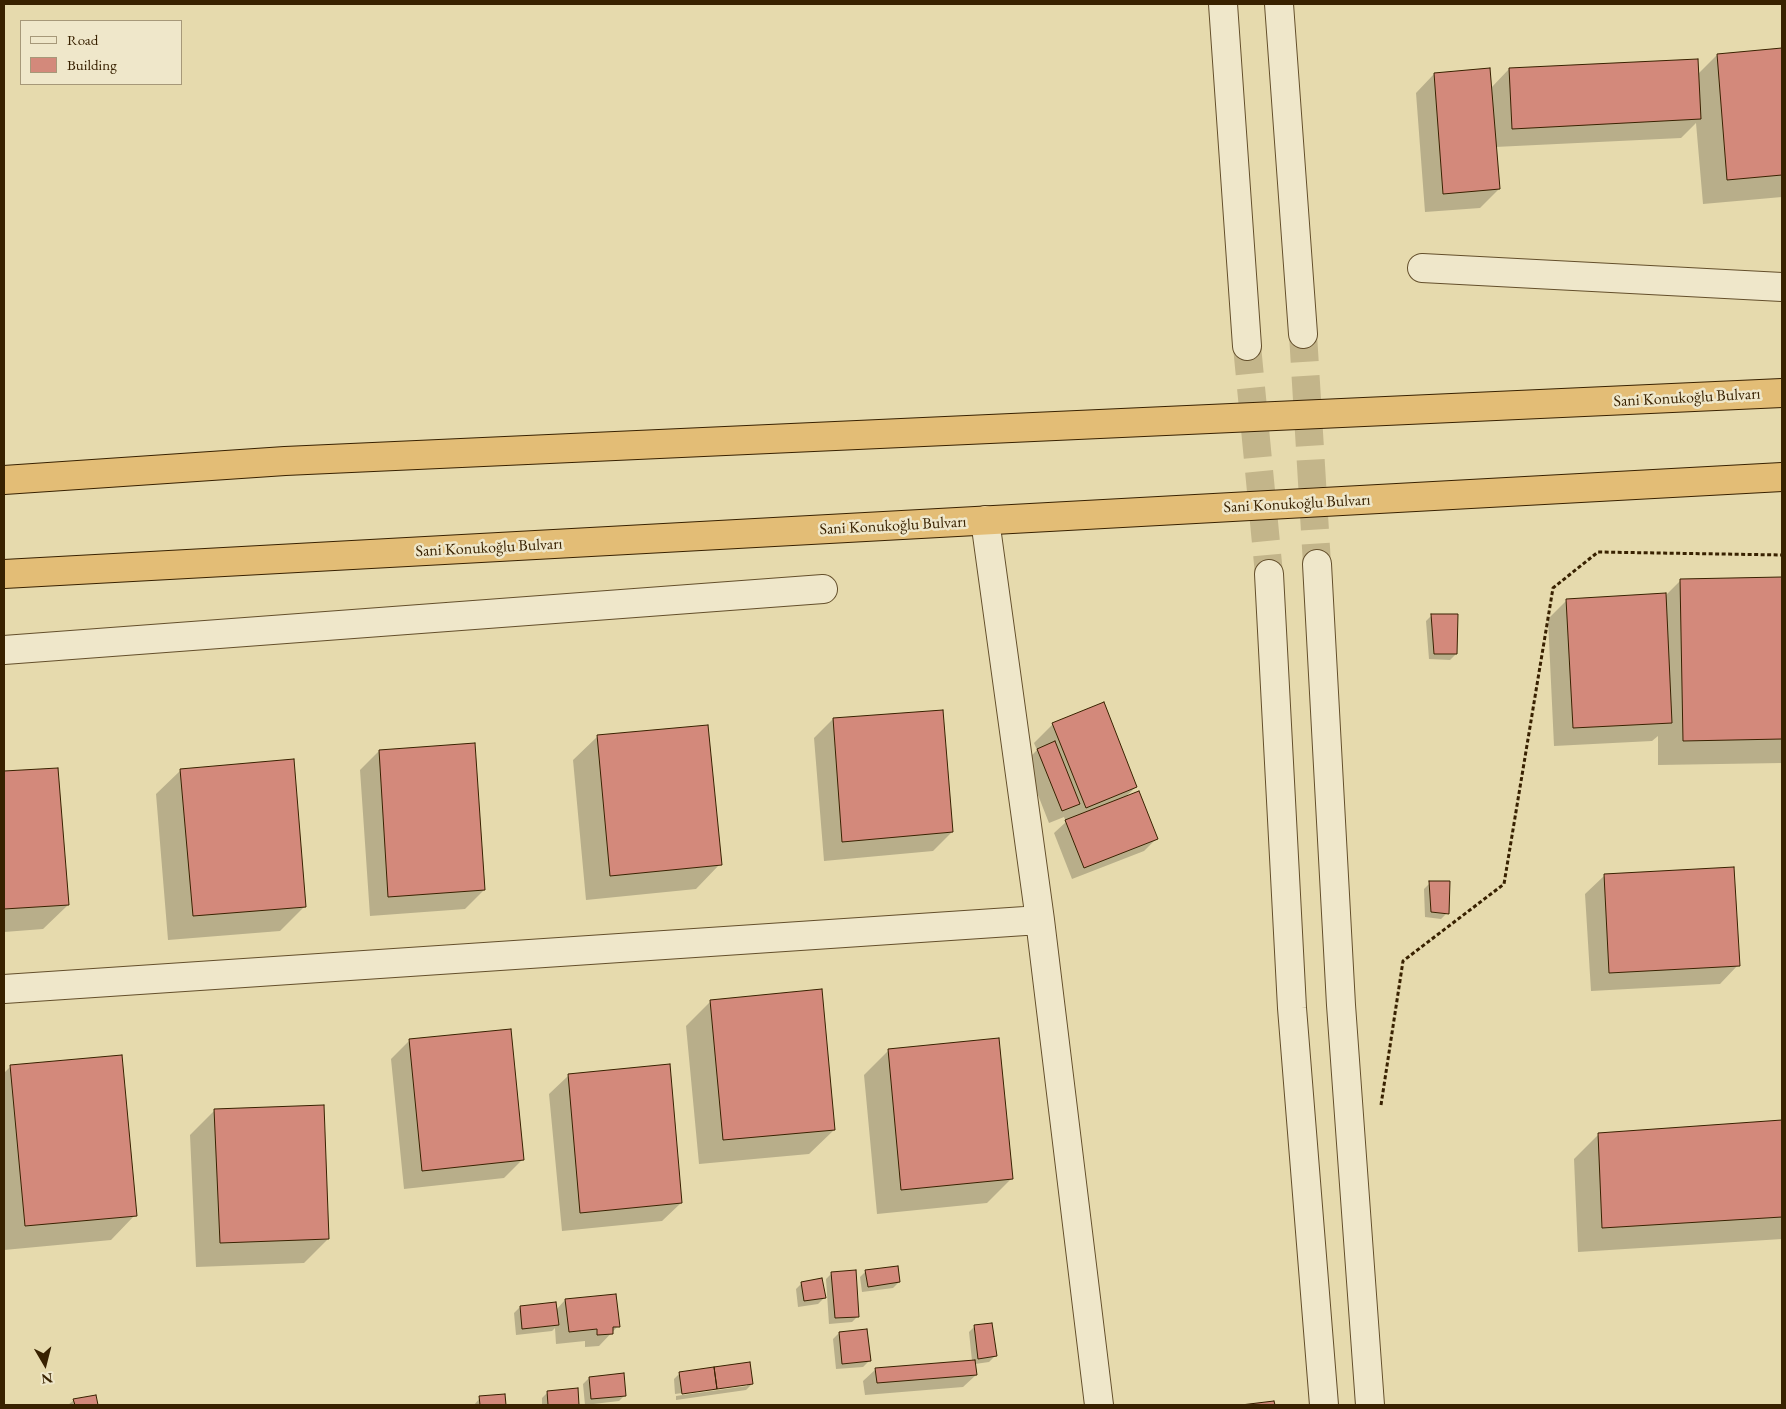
<!DOCTYPE html>
<html>
<head>
<meta charset="utf-8">
<style>
  body { margin:0 }
  #map { position:relative; width:1786px; height:1409px; overflow:hidden; background:#e6daad; font-family:"EB Garamond",serif }
  canvas { display:block }
  .frame { position:absolute; inset:0; border:5px solid #382100; pointer-events:none }
  .legend { position:absolute; left:20px; top:20px; width:162px; height:65px; box-sizing:border-box; background:#efe7ca; border:1px solid #a69879; margin:0; padding:6px 9px; list-style:none; font-size:15px; color:#382100 }
  .legend li { display:flex; align-items:center; gap:10px; height:25px }
  .legend b { width:25px; border:1px solid #a69879 }
  .north { position:absolute; left:20px; top:1339px; width:50px; height:50px; -webkit-text-stroke:4px #efe7ca; paint-order:stroke; rotate:172deg; font-size:14px; font-weight:700; line-height:20px; text-align:center; color:#382100 }
  .north::after { content:''; display:block; margin:auto; width:18px; height:22px; background:#382100; clip-path:polygon(50% 0,100% 100%,50% 72%,0 100%) }
</style>
</head>
<body>
<div id="map">
<canvas width="1786" height="1409"></canvas>
<div class="frame"></div>
<ul class="legend">
<li><b style="height:6px;background:#efe7ca"></b>Road</li>
<li><b style="height:14px;background:#d3897b"></b>Building</li>
</ul>
<div class="north">N</div>
</div>
<script>
const c = document.querySelector('canvas').getContext('2d');
c.lineJoin = 'round';
function fillPath(path, color) {
  c.fillStyle = color;
  c.fill(path, 'evenodd');
}
function shape(rows) {
  const path = new Path2D();
  for (const r of rows) {
    path.moveTo(r[0], r[1]);
    for (let i = 2; i < r.length; i += 2) path.lineTo(r[i], r[i + 1]);
  }
  return path;
}
function stroke(path, color, width, dash) {
  c.strokeStyle = color;
  c.lineWidth = width;
  c.lineCap = dash ? 'butt' : 'round';
  c.setLineDash(dash || []);
  c.stroke(path);
}
function label(font, color, halo, rows, align = 'center') {
  c.font = font + ' "EB Garamond",serif';
  c.lineWidth = 5;
  c.setLineDash([]);
  c.textBaseline = 'middle';
  c.strokeStyle = halo;
  c.fillStyle = color;
  for (const [text, x, y, turn = 0] of rows) {
    c.save();
    c.translate(x, y);
    c.rotate((+turn || 0) * Math.PI / 180);
    c.textAlign = isNaN(turn) ? turn : align;
    if (halo) c.strokeText(text, 0, 0);
    c.fillText(text, 0, 0);
    c.restore();
  }
}
fillPath(shape([
  [1782,49,1782,197,1703,204,1696,123,1681,138,1495,147,1499,189,1480,208,1425,212,1416,93,1434,74,1491,88,1509,69,1698,74,1717,55],
  [1782,579,1782,763,1658,765,1658,736,1652,741,1554,746,1548,619,1567,600,1666,595,1680,581],
  [1432,615,1456,654,1450,660,1429,659,1426,621],
  [942,711,952,832,933,851,824,861,814,738,833,719],
  [1053,724,1136,787,1124,798,1156,839,1144,851,1072,879,1054,833,1066,822,1064,817,1049,823,1025,762,1037,750,1034,743],
  [598,736,720,864,696,889,586,900,573,760],
  [379,751,484,890,465,909,370,916,360,770],
  [57,769,68,905,43,929,4,932,4,773],
  [181,770,305,906,280,931,168,940,156,794],
  [1604,876,1738,965,1720,984,1591,991,1585,894],
  [1430,883,1447,913,1441,919,1425,917,1424,889],
  [711,1001,834,1130,809,1154,699,1164,686,1026],
  [410,1040,522,1160,504,1178,404,1189,391,1059],
  [889,1050,1011,1179,987,1203,877,1214,864,1075],
  [11,1066,135,1215,111,1240,4,1250,4,1073],
  [568,1076,681,1203,662,1221,562,1231,549,1094],
  [215,1110,328,1239,304,1263,196,1267,190,1135],
  [1782,1121,1782,1239,1578,1252,1574,1159,1599,1134],
  [866,1271,899,1282,893,1288,862,1292,860,1277],
  [832,1273,858,1316,852,1322,829,1324,826,1279],
  [802,1283,824,1298,818,1304,798,1307,796,1289],
  [565,1300,618,1326,599,1346,585,1347,585,1341,556,1344,555,1328,552,1331,516,1335,514,1313,520,1307,556,1310],
  [975,1326,995,1356,989,1362,975,1364,976,1375,963,1387,865,1395,863,1381,876,1369,972,1361,969,1332],
  [839,1333,869,1361,863,1367,836,1369,833,1339],
  [680,1373,752,1384,746,1390,676,1400,676,1396,747,1386,747,1384,675,1394,674,1379],
  [589,1378,625,1395,619,1401,585,1405,583,1384],
  [577,1389,578,1405,542,1405,542,1398,548,1392],
  [95,1396,96,1405,68,1405,74,1400],
  [504,1396,505,1405,474,1405,480,1398]
]), '#0003');
const building = shape([
  [1782,48,1782,175,1727,180,1717,54,1782,48],
  [1698,59,1701,119,1512,129,1509,68,1698,59],
  [1490,68,1500,189,1443,194,1434,73,1490,68],
  [1782,577,1782,739,1683,741,1680,579,1782,577],
  [1666,593,1672,723,1573,728,1566,599,1666,593],
  [1431,614,1458,614,1457,654,1434,654,1431,614],
  [1104,702,1137,787,1086,808,1052,723,1104,702],
  [943,710,953,832,842,842,833,718,943,710],
  [708,725,722,865,610,876,597,735,708,725],
  [1055,741,1080,804,1062,811,1037,749,1055,741],
  [475,743,485,890,388,897,379,750,475,743],
  [294,759,306,907,193,916,180,769,294,759],
  [58,768,69,905,4,909,4,771,58,768],
  [1139,791,1158,839,1084,868,1065,820,1139,791],
  [1734,867,1740,966,1609,973,1604,874,1734,867],
  [1429,881,1450,881,1449,914,1431,912,1429,881],
  [822,989,835,1130,723,1140,710,1000,822,989],
  [511,1029,524,1160,422,1171,409,1039,511,1029],
  [999,1038,1013,1179,901,1190,888,1049,999,1038],
  [122,1055,137,1216,25,1226,10,1065,122,1055],
  [670,1064,682,1203,580,1213,568,1074,670,1064],
  [324,1105,329,1239,220,1243,214,1109,324,1105],
  [1782,1120,1782,1217,1602,1228,1598,1133,1782,1120],
  [898,1266,900,1282,868,1287,865,1270,898,1266],
  [856,1270,859,1317,835,1318,831,1272,856,1270],
  [822,1278,826,1298,804,1301,801,1282,822,1278],
  [616,1294,620,1327,613,1327,613,1334,597,1335,597,1329,569,1332,565,1299,616,1294],
  [556,1302,559,1325,522,1329,520,1306,556,1302],
  [992,1323,997,1356,978,1359,974,1325,992,1323],
  [867,1329,871,1361,842,1364,839,1332,867,1329],
  [975,1360,977,1375,877,1383,875,1368,975,1360],
  [750,1362,753,1384,717,1389,714,1367,750,1362],
  [714,1367,717,1389,682,1394,679,1372,714,1367],
  [624,1373,626,1396,591,1399,589,1377,624,1373],
  [578,1388,579,1405,548,1405,547,1391,578,1388],
  [505,1394,506,1405,480,1405,479,1396,505,1394],
  [96,1395,98,1405,75,1405,73,1399,96,1395],
  [1274,1401,1275,1405,1241,1405,1274,1401]
]);
fillPath(building, '#d3897b');
stroke(building, '#382100', 1);
stroke(shape([
  [1303,334,1317,564],
  [1247,346,1269,574]
]), '#c3b58a', 28, [28, 14]);
const minor = shape([
  [1422,268,1782,287],
  [985,520,1040,920,1099,1405],
  [4,650,823,589],
  [4,989,1040,920]
]);
const tertiary = shape([
  [1223,4,1247,346],
  [1279,4,1303,334],
  [1317,564,1341,1005,1370,1405],
  [1269,574,1292,1008,1324,1405]
]);
const trunk = shape([
  [4,480,285,461,1782,393],
  [4,574,1782,477]
]);
stroke(minor, '#644f2b', 30);
stroke(tertiary, '#644f2b', 30);
stroke(trunk, '#382100', 30);
stroke(shape([
  [1381,1105,1403,961,1504,884,1553,588,1598,552,1782,555]
]), '#382100', 3, [4, 2.5]);
stroke(minor, '#efe7ca', 28);
stroke(tertiary, '#efe7ca', 28);
stroke(trunk, '#e3bd76', 28);
label('16px', '#382100', '#efe7ca', [
  ["Sani Konukoğlu Bulvarı",1687,398,-3],
  ["Sani Konukoğlu Bulvarı",1297,504,-3],
  ["Sani Konukoğlu Bulvarı",893,526,-3],
  ["Sani Konukoğlu Bulvarı",489,548,-3]
]);
</script>
</body>
</html>
